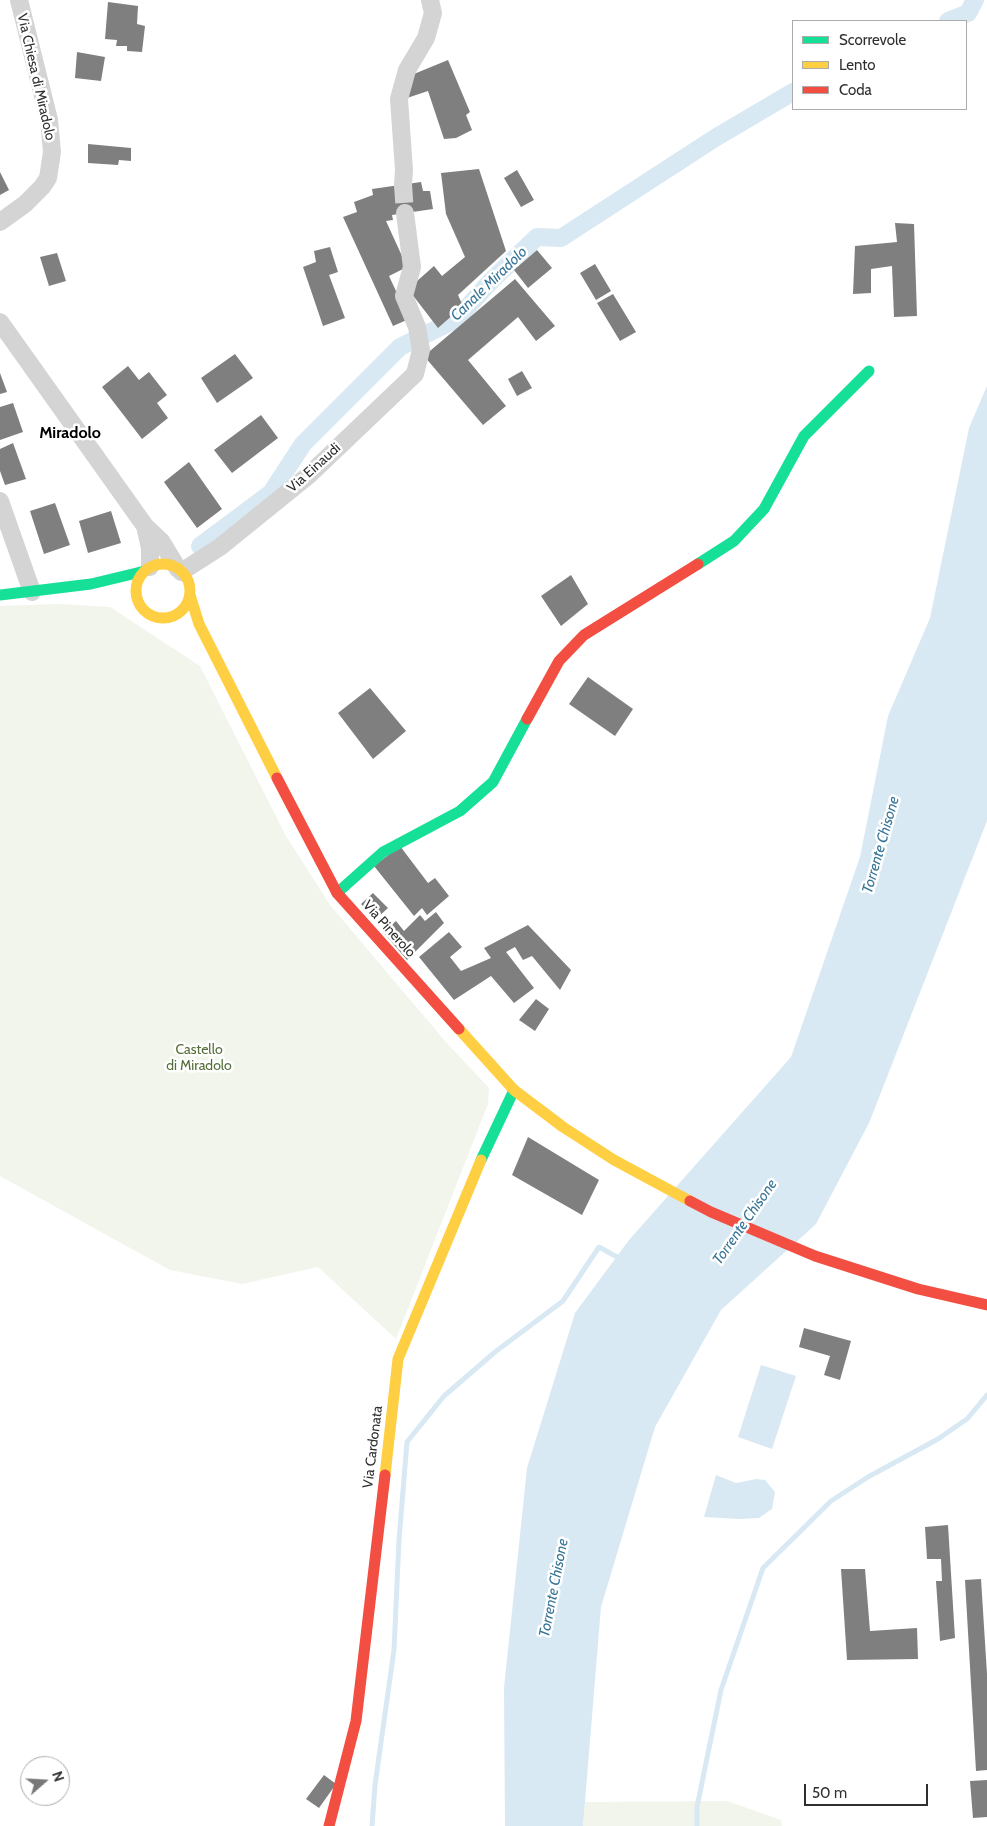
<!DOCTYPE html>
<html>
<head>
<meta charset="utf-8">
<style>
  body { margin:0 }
  #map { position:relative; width:987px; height:1826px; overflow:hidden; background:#fff; font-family:Cabin,sans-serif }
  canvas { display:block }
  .legend { position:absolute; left:792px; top:20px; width:175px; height:90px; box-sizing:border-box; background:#fff; border:1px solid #acacac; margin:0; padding:6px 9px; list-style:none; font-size:15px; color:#2f2f2f }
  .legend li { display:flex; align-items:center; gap:10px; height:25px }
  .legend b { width:25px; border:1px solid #acacac }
  .north { position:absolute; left:20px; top:1756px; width:50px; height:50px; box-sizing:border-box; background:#fff; border:1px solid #acacac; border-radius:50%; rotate:71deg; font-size:14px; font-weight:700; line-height:20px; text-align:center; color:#2f2f2f }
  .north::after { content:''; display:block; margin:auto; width:18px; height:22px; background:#787878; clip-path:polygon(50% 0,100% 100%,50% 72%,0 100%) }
  .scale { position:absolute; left:804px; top:1784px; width:124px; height:22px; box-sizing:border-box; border:2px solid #2f2f2f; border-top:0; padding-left:6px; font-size:15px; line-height:18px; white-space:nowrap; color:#2f2f2f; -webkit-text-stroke:4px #fff; paint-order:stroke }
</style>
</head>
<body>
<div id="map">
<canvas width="987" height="1826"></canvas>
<ul class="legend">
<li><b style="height:6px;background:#16e098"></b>Scorrevole</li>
<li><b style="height:6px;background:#ffcf43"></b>Lento</li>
<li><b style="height:6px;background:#f24e42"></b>Coda</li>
</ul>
<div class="north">N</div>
<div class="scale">50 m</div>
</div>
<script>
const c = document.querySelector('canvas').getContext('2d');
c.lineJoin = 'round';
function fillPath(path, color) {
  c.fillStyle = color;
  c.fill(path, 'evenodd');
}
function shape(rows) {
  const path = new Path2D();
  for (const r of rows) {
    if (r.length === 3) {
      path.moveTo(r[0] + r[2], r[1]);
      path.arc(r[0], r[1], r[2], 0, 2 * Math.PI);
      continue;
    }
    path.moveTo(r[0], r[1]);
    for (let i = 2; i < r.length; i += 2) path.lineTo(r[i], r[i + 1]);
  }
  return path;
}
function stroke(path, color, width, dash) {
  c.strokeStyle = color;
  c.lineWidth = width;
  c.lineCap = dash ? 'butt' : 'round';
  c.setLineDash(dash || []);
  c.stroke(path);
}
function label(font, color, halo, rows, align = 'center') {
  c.font = font + ' Cabin,sans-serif';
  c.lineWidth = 5;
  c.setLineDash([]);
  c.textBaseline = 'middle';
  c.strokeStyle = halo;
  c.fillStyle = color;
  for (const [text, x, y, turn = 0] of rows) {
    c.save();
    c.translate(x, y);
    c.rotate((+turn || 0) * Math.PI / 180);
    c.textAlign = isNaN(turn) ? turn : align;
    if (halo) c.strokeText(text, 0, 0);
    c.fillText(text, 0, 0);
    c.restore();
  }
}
fillPath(shape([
  [58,604,110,607,200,666,286,836,330,905,445,1041,489,1088,488,1104,396,1339,318,1267,242,1284,170,1270,0,1176,0,606],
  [727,1801,781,1820,782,1826,583,1826,585,1802]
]), '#f1f5ec');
fillPath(shape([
  [987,386,987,821,869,1123,816,1224,721,1310,655,1427,601,1607,583,1826,505,1826,504,1688,527,1468,575,1313,629,1240,791,1057,860,857,888,716,930,618,969,428],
  [761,1365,796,1376,772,1449,738,1437],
  [716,1475,736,1483,756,1479,765,1480,775,1492,772,1509,759,1518,739,1519,704,1517]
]), '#d8e9f3');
stroke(shape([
  [372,1826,375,1785,394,1650,399,1540,407,1442,444,1396,495,1352,563,1301,599,1247,617,1257],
  [697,1826,697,1807,721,1690,763,1568,831,1501,868,1477,938,1439,967,1419,987,1395]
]), '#d8e9f3', 5);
stroke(shape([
  [948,21,968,13,975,0],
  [200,546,271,493,303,444,400,347,457,319,489,283,537,237,561,238,715,138,793,92]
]), '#d8e9f3', 18);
fillPath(shape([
  [108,2,138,6,137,24,145,26,142,52,127,51,127,46,116,46,117,40,105,39],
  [77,52,105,57,101,81,75,78],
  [448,60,470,112,466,115,472,130,456,138,444,139,428,91,404,99,409,76],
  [88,144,131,148,131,161,119,160,118,165,88,163],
  [479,169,506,251,458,295,463,306,438,328,408,289,434,266,442,276,465,257,446,214,441,173],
  [517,170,534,200,521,207,504,178],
  [0,172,9,190,0,195],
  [421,182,423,191,430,191,433,209,392,215,393,220,386,221,407,267,389,276,409,319,393,326,343,217,357,212,354,202,373,195,372,189],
  [895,223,914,224,917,316,894,317,892,266,871,269,871,293,853,294,855,246,897,242],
  [330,247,338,272,329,275,345,318,323,326,303,267,316,262,314,251],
  [537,250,552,268,528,288,514,270],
  [57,253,66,281,49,286,40,257],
  [595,264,611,291,596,300,580,273],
  [515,279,555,326,536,341,518,317,468,360,506,406,483,425,424,356],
  [613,294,636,332,620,341,597,303],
  [235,354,253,378,217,403,201,378],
  [128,366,139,380,149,372,167,395,157,403,168,418,142,439,102,387],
  [522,371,532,388,517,396,508,379],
  [0,373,7,392,0,394],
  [13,403,23,432,0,440,0,407],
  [261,415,278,438,232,473,214,450],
  [13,443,26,479,5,485,0,471,0,449],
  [189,462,222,509,197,528,164,482],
  [55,503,70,545,44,554,30,511],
  [111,511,121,543,88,553,79,521],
  [571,575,588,604,561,626,541,596],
  [588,677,633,709,615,736,569,704],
  [370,688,406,731,373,759,338,713],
  [400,846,428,883,435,878,449,896,427,915,422,908,414,916,374,866],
  [373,893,388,908,376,919,361,904],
  [436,912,444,923,407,960,383,932,396,921,404,931,420,915,425,921],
  [528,925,571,970,560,990,532,956,523,960,515,947,506,952,534,988,514,1003,491,976,454,1000,419,957,449,932,462,947,450,957,461,971,491,958,484,948],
  [536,999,549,1009,535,1031,519,1020],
  [528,1137,599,1180,582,1215,512,1175],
  [804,1328,851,1341,840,1380,824,1375,830,1356,799,1347],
  [948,1525,955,1638,940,1641,936,1581,942,1581,941,1559,927,1559,925,1527],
  [841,1569,865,1569,870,1631,917,1628,918,1659,847,1660],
  [981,1579,987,1674,987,1770,976,1771,965,1580],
  [324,1775,336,1784,319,1808,306,1799],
  [987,1780,987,1817,973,1818,970,1781]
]), '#7f7f7f');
stroke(shape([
  [403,185,405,213]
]), '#d5d5d5', 18, [18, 9]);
stroke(shape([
  [403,185,404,170,399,99,407,70,426,38,433,13,430,0],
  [0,222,25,204,42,187,48,178,52,152,49,120,19,0],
  [0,322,145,526,161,541,178,569],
  [0,501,32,592],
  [145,526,150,548,150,567],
  [181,572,220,547,309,475,415,374,421,350,417,327,404,296,412,267,405,213]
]), '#d4d4d4', 18);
stroke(shape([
  [698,564,734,541,764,509,804,436,869,371],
  [0,595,91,584,145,571],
  [337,893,383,852,460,811,493,782,527,719],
  [481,1160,514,1090]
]), '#16e098', 11);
stroke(shape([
  [163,591,27],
  [190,595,199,624,277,778],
  [459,1029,514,1090,563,1127,614,1160,690,1201],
  [385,1475,398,1359,481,1160]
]), '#ffcf43', 11);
stroke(shape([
  [527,719,559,661,584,635,698,564],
  [277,778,337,893,459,1029],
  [690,1201,711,1212,815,1256,918,1289,987,1305],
  [329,1826,356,1721,385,1475]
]), '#f24e42', 11);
label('14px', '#2f2f2f', '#fff', [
  ["Via Chiesa di Miradolo",36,77,77],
  ["Via Einaudi",314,468,-42],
  ["Via Pinerolo",389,929,48],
  ["Via Cardonata",373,1447,-83]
]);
label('14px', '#546e39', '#fff', [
  ["Castello",199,1050],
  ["di Miradolo",199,1066]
]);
label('italic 15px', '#387597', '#fff', [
  ["Canale Miradolo",489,284,-44],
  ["Torrente Chisone",881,845,-74],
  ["Torrente Chisone",745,1222,-55],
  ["Torrente Chisone",554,1588,-79]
]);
label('bold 16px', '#000', '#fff', [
  ["Miradolo",70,433]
]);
</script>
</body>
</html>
